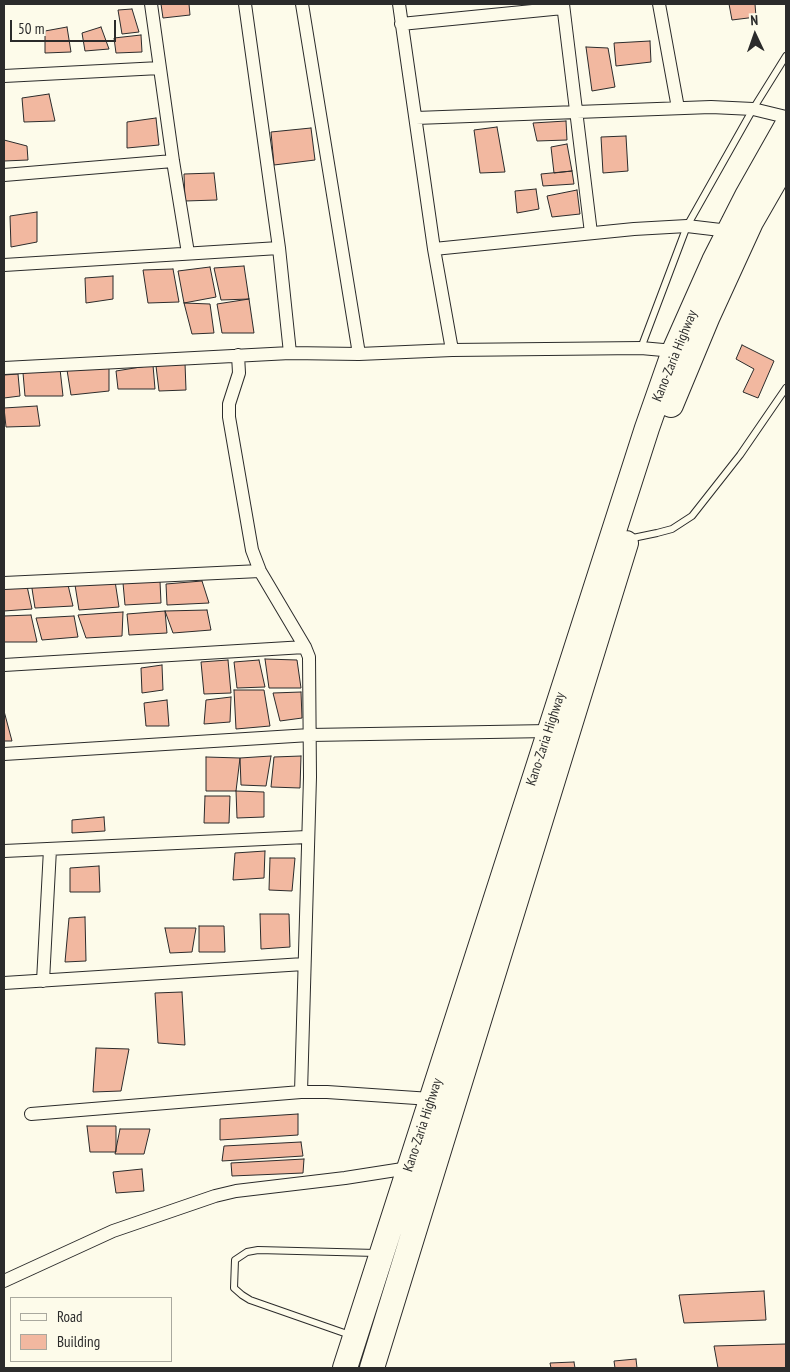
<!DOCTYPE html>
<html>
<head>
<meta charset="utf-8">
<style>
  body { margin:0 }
  #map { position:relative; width:790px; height:1372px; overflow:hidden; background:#fdfbea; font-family:"PT Sans Narrow",sans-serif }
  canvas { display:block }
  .frame { position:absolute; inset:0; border:5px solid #2b2b2b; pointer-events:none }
  .legend { position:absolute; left:10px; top:1297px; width:162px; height:65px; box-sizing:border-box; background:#fdfbea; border:1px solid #a9a89e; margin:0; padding:6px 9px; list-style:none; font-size:15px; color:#2b2b2b }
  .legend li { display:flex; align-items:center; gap:10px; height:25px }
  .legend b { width:25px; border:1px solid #a9a89e }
  .north { position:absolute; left:730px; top:10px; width:50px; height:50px; -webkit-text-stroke:4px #fdfbea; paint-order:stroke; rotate:357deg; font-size:14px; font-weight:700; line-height:20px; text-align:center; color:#2b2b2b }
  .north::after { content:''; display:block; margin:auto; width:18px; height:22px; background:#2b2b2b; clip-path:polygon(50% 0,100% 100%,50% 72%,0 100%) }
  .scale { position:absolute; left:10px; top:20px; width:106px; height:22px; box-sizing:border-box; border:2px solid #2b2b2b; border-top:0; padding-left:6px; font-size:15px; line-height:18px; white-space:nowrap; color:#2b2b2b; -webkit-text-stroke:4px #fdfbea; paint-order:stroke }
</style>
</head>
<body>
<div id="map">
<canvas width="790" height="1372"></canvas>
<div class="frame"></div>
<ul class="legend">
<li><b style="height:6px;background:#fdfbea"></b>Road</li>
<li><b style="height:14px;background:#f2b8a0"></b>Building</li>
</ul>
<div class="north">N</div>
<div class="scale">50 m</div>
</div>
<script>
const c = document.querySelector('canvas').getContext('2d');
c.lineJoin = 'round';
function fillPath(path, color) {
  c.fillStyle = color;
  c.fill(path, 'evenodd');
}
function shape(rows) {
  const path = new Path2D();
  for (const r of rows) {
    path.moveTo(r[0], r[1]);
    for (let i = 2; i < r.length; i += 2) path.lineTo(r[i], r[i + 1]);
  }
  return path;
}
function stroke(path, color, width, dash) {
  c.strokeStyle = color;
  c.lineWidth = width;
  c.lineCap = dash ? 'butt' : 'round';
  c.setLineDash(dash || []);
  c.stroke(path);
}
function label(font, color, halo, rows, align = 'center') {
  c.font = font + ' "PT Sans Narrow",sans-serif';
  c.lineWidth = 4;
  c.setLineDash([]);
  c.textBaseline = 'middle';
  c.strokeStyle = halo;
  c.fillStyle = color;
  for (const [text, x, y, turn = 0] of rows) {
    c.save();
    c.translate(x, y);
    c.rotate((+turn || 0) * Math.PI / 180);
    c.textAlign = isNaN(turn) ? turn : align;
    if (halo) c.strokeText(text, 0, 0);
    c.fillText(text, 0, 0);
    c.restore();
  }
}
const building = shape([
  [161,4,189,4,190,15,163,18,161,4],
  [729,4,755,4,756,17,732,20,729,4],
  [132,9,139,32,122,34,118,10,132,9],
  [67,27,71,52,45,53,45,31,67,27],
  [101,27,109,49,85,51,82,33,101,27],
  [141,35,142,52,116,53,114,38,141,35],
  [650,41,651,62,616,66,614,43,650,41],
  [586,47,608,48,615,87,592,91,586,47],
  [49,94,55,121,24,122,22,98,49,94],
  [156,118,159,145,127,148,127,122,156,118],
  [566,121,567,140,537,141,533,123,566,121],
  [497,127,505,172,480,173,474,130,497,127],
  [311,128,315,160,274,165,271,132,311,128],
  [626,136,628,171,603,173,601,137,626,136],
  [4,140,27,146,28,160,4,161,4,140],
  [567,144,572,171,554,173,551,147,567,144],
  [572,171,574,184,543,186,541,174,572,171],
  [214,173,217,200,185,201,184,174,214,173],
  [536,189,539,209,517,213,515,191,536,189],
  [577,190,580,214,552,217,547,196,577,190],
  [37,212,37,242,11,247,10,216,37,212],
  [244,266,249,299,221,300,214,268,244,266],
  [210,267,216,297,184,303,178,271,210,267],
  [173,269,179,302,148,303,143,270,173,269],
  [113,276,113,299,86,303,85,278,113,276],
  [249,299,254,333,222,333,217,304,249,299],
  [184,303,210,304,214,333,192,334,184,303],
  [742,345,774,361,758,398,743,392,754,369,736,359,742,345],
  [185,363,186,390,159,391,156,366,185,363],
  [153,365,155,389,118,389,116,371,153,365],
  [109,368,109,391,71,395,67,370,109,368],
  [60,369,63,396,25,396,23,373,60,369],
  [18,374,20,396,4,398,4,375,18,374],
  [37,406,40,426,6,427,4,408,37,406],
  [115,581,119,607,79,610,75,585,115,581],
  [160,581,161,603,125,605,123,583,160,581],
  [202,581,209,603,167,605,166,584,202,581],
  [31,582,68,585,73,606,35,608,31,582],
  [27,586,32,609,4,611,4,588,27,586],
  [207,610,211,630,173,633,165,611,207,610],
  [165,611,167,633,129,635,127,614,165,611],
  [123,612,122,636,86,638,78,615,123,612],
  [31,615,37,642,4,642,4,616,31,615],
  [74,616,78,637,42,640,36,618,74,616],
  [265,659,297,660,301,688,269,688,265,659],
  [228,660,231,693,204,694,201,662,228,660],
  [259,660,265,687,237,688,234,662,259,660],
  [162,665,163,690,142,693,141,668,162,665],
  [234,690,264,690,270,726,236,729,234,690],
  [301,692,302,718,280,721,273,693,301,692],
  [231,697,230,722,204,724,206,700,231,697],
  [167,700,169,726,146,726,144,703,167,700],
  [4,711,12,741,4,741,4,711],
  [271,756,266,786,241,785,240,758,271,756],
  [301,756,300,788,271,787,274,757,301,756],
  [206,757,240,758,236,791,206,791,206,757],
  [236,791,264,792,264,817,237,818,236,791],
  [205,796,230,796,229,823,204,823,205,796],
  [104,817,105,831,72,833,72,820,104,817],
  [265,851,264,878,233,880,235,853,265,851],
  [270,858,295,858,292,891,269,890,270,858],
  [99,866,100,892,70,892,70,868,99,866],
  [260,914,289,914,290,947,261,949,260,914],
  [85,917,86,961,65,962,69,918,85,917],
  [199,926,224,926,225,952,199,952,199,926],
  [165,928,196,928,192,952,170,953,165,928],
  [182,992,185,1045,158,1043,155,993,182,992],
  [96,1048,129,1049,121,1091,93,1092,96,1048],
  [298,1114,298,1135,220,1140,220,1119,298,1114],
  [87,1126,116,1126,116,1152,90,1152,87,1126],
  [120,1129,150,1129,144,1154,115,1154,120,1129],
  [301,1142,303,1156,222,1161,224,1146,301,1142],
  [304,1159,303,1173,232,1176,231,1163,304,1159],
  [142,1169,144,1191,116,1193,113,1172,142,1169],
  [764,1291,766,1320,684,1323,679,1295,764,1291],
  [786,1344,786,1368,718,1368,714,1346,786,1344],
  [636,1359,637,1368,615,1368,614,1361,636,1359],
  [574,1362,575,1368,551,1368,550,1363,574,1362]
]);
fillPath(building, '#f2b8a0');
stroke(building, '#2b2b2b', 1);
const lane = shape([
  [641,348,687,226,753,109,786,56],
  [628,539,657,533,672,529,692,516,740,455,786,388],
  [350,1335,250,1300,242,1295,234,1288,235,1260,247,1252,258,1250,376,1253]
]);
const street = shape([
  [151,4,173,161,188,253],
  [245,4,279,248,290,353],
  [302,4,359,354],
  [399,4,434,249,452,350],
  [563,4,591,233],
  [659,4,678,108],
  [401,24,563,8],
  [4,76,160,68],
  [416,118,711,107,753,109,786,117],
  [4,175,173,161],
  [434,249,634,229,687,226,729,231],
  [4,265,279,248],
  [238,355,239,373,229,404,229,417,252,550,260,571,305,647,309,657,310,777,301,1092],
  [4,368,290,353,359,354,452,350,641,348,674,351],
  [4,583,260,571],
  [4,665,305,647],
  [4,754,310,735,549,731],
  [4,851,307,837],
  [43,981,50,849],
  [4,983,304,964],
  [31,1114,301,1092,327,1092,431,1099],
  [4,1281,113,1231,215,1196,236,1191,345,1178,409,1168]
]);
const highway = shape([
  [671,405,708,316,751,222,786,161],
  [345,1368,647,428,674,351,714,261,747,196,786,127],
  [372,1368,626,543]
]);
stroke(lane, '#2b2b2b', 8);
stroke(street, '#2b2b2b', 14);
stroke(highway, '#2b2b2b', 26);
stroke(lane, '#fdfbea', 6);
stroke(street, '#fdfbea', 12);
stroke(highway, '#fdfbea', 24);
label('14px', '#2b2b2b', '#fdfbea', [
  ["Kano-Zaria Highway",675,356,-68],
  ["Kano-Zaria Highway",546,739,-72],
  ["Kano-Zaria Highway",423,1125,-72]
]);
</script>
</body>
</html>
